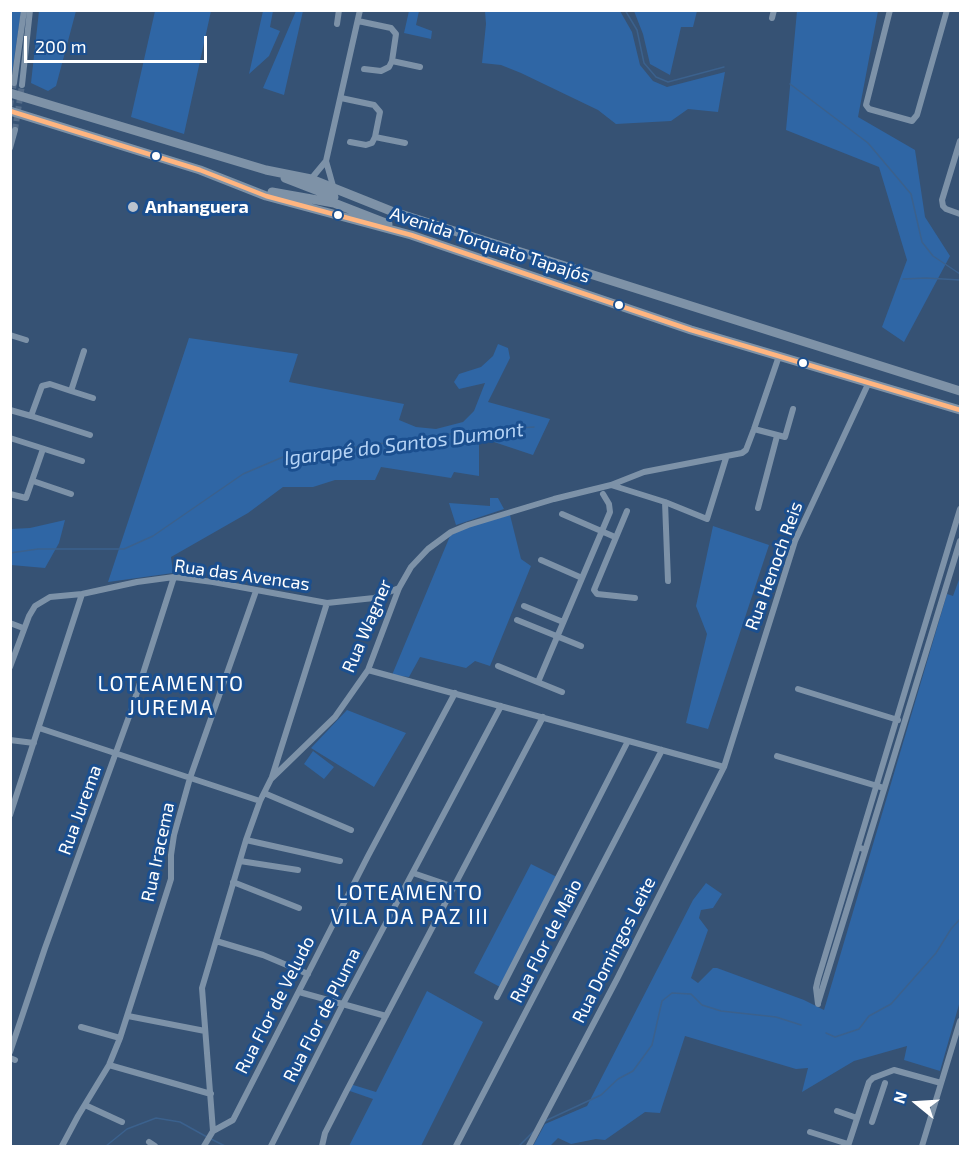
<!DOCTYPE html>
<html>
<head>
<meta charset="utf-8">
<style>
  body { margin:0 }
  #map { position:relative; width:971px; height:1157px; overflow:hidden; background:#365274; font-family:"Exo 2",sans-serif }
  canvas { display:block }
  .frame { position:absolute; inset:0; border:12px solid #fff; pointer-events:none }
  .north { position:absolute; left:887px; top:1073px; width:60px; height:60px; -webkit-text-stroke:4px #1b4f8f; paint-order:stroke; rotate:288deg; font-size:16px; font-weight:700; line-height:24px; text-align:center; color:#fff }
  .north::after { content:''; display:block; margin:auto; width:21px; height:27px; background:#fff; clip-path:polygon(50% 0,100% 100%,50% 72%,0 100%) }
  .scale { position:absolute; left:24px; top:36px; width:183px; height:27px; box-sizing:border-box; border:3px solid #fff; border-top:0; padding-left:8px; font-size:18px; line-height:21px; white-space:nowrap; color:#fff; -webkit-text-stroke:4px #1b4f8f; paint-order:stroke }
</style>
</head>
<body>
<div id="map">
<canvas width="971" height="1157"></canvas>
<div class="frame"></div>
<div class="north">N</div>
<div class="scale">200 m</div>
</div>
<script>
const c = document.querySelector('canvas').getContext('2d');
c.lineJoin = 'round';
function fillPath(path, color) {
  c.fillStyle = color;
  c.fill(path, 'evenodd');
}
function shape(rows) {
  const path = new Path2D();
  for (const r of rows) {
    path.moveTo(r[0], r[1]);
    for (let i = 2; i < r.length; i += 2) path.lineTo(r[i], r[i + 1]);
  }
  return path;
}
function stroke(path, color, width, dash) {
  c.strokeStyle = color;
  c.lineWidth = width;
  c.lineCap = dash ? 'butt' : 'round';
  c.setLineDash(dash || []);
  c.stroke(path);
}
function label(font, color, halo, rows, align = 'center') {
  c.font = font + ' "Exo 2",sans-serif';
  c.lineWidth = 6;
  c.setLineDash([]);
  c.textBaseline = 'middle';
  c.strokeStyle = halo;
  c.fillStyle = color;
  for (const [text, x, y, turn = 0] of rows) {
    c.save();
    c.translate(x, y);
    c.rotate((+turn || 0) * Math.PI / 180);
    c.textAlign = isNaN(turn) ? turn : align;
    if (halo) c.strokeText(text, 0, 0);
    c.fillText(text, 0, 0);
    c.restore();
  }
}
fillPath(shape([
  [11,11,21,11,11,81],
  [39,11,76,11,56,86,48,91,31,83],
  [155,11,211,11,184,134,131,117],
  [263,11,273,11,270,27,280,31,269,56,249,74],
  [296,11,303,11,284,95,263,88],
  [409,11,419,11,416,25,432,31,431,39,404,33],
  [620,11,632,32,640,65,653,81,667,87,725,72,718,112,688,109,671,121,616,124,598,110,521,73,501,65,482,63,486,24,485,11],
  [634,11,697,11,693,27,681,27,670,75,650,64,643,34],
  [797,11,878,11,858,117,915,150,925,217,950,256,904,342,882,327,907,260,879,167,786,130],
  [189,338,298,354,289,382,404,404,399,420,416,427,436,429,463,422,474,411,485,383,459,389,454,382,459,374,481,367,493,356,498,344,508,348,510,358,488,402,550,419,533,455,479,437,479,476,454,472,451,478,381,467,375,480,335,480,313,487,283,487,248,513,171,557,173,573,108,582],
  [490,498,498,498,504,509,456,525,449,503,490,506],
  [510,515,521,559,531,566,490,666,475,661,466,668,420,657,409,677,392,675,450,536,463,528],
  [65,520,59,543,45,568,11,565,11,529,30,528],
  [713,526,769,545,708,729,686,723,707,634,696,606],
  [960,577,960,1001,940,1071,904,1060,907,1046,854,1061,802,1092,808,1068,796,1069,685,1036,660,1113,645,1112,605,1140,596,1139,571,1144,558,1138,550,1146,533,1146,545,1124,587,1106,693,900,706,883,722,894,713,908,701,910,699,918,708,930,691,978,698,983,713,968,717,968,804,1000,824,1010,947,594,953,596],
  [347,710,406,733,374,787,311,748],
  [313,751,334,767,324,779,304,764],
  [531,864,557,877,500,987,474,973],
  [427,991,483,1022,421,1146,349,1146,373,1099,347,1090,350,1084,376,1092]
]), '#2f66a5');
stroke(shape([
  [625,10,637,30,644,63,656,77,668,82,724,67],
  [790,84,868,143,911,194,922,242,933,256,960,274],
  [903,279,926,278,960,280],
  [10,553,38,549,124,549,153,536,243,474,283,457,473,431,534,427],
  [826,1033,835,1037,859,1029,869,1016,891,1004,936,953,951,929,960,919],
  [545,1121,601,1095,618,1079,633,1071,652,1045,662,1001,672,993,691,994,702,1005,721,1011,776,1017,801,1025],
  [211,1139,225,1146],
  [106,1146,127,1129,156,1118,180,1122,207,1137],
  [519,1146,533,1132]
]), '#3b618d', 1.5);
stroke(shape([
  [10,106,14,83],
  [15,130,22,85]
]), '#546c89', 6, [6, 3]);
stroke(shape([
  [890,10,866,105,869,109,912,121,917,115,947,10],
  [772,18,774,10],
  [358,21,391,28,396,34,392,61,389,67,381,71,364,69],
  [337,24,339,10],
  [392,61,420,67],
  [14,83,24,10],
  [22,85,30,10],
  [341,98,374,105,380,112,375,137,372,143,366,145,350,142],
  [375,137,405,143],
  [960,141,942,200,943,206,946,209,960,214],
  [10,148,15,130],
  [311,179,326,161],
  [333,186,326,161,360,10],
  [10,335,26,340],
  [84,351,71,391,50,384,42,386,31,416,90,435],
  [71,391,93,398],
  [10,410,31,416],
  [754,429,785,437,793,409],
  [10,438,82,461],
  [33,481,71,494],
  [611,485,665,502,707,519,726,458],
  [10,494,26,498,43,449],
  [665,502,668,581],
  [758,508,777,436],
  [627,511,594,590,597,594,635,598],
  [562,514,615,537],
  [541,560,582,578],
  [524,606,563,622],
  [517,620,581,646],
  [10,623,23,628],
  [498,666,562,692],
  [10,667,29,616,35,606,50,597,82,594,137,582,174,577,213,582,327,603,374,598,399,588],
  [368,670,724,767],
  [538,682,610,512,609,504,603,494],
  [798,689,898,720],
  [39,728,260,801],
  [10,740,34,743],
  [777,756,881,787],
  [272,777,327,603],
  [264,793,351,830],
  [10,815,82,594],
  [246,840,340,861],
  [858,847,863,849,866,848,960,541],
  [240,861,298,870],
  [413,873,454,887],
  [233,882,299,908],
  [216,941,263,955,308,974],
  [299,992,386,1016],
  [497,997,628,741],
  [818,1003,866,848],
  [818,1004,816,988,818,979,960,509],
  [128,1016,205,1031],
  [81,1027,120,1038],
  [10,1052,45,948,131,711,174,577],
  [10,1058,15,1060],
  [109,1065,211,1094],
  [85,1105,122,1122],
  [837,1111,857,1118],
  [872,1122,885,1083],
  [213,1131,233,1120,368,856,455,693],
  [810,1132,848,1144],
  [149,1142,155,1146],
  [62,1146,78,1116,109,1065,120,1038,171,879,171,855,174,835,190,778,256,591],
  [204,1146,213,1131,202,988,246,840,260,801,271,779,335,717,368,670,399,588,411,567,428,549,451,532,468,525,554,499,611,485,644,472,742,453,746,450,754,429,779,356],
  [271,1146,343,1004,501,706],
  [322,1146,325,1133,347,1090,543,717],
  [456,1146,662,750],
  [529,1146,617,979,724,767,795,541,869,382],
  [848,1146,869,1082,873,1078,894,1070,941,1083],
  [922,1146,960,1021]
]), '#7d92a8', 6);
stroke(shape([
  [10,93,266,170,311,179,391,211,960,391],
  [10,111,200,170,266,196,411,235,691,330,960,410],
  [285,178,334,197],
  [272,192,334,203,388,224]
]), '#7e92a7', 9);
stroke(shape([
  [10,111,200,170,266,196,411,235,691,330,960,410]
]), '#ffb580', 4.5);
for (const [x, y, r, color] of [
  [156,156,5,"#fff"],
  [133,207,6,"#b9c2ce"],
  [338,215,5,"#fff"],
  [619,305,5,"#fff"],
  [803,363,5,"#fff"]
]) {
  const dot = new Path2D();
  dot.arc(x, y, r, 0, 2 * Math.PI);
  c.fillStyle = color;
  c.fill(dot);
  stroke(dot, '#1b4f8f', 2);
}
label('bold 18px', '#fff', '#1b4f8f', [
  ["Anhanguera",145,207]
], 'left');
label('18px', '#fff', '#1b4f8f', [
  ["Avenida Torquato Tapajós",490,245,18],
  ["Rua Henoch Reis",774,566,-70],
  ["Rua das Avencas",242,575,8],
  ["Rua Wagner",367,626,-67],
  ["Rua Jurema",80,810,-70],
  ["Rua Iracema",158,852,-78],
  ["Rua Flor de Maio",546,941,-63],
  ["Rua Domingos Leite",614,950,-63],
  ["Rua Flor de Veludo",275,1005,-63],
  ["Rua Flor de Pluma",322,1015,-63]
]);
label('italic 20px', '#b5d3f5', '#1b4f8f', [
  ["Igarapé do Santos Dumont",404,444,-7]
]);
c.letterSpacing = '1.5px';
label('21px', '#fff', '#1b4f8f', [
  ["LOTEAMENTO",171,684],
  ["JUREMA",171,708],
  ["LOTEAMENTO",410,893],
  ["VILA DA PAZ III",410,917]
]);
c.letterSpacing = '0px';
</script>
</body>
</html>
